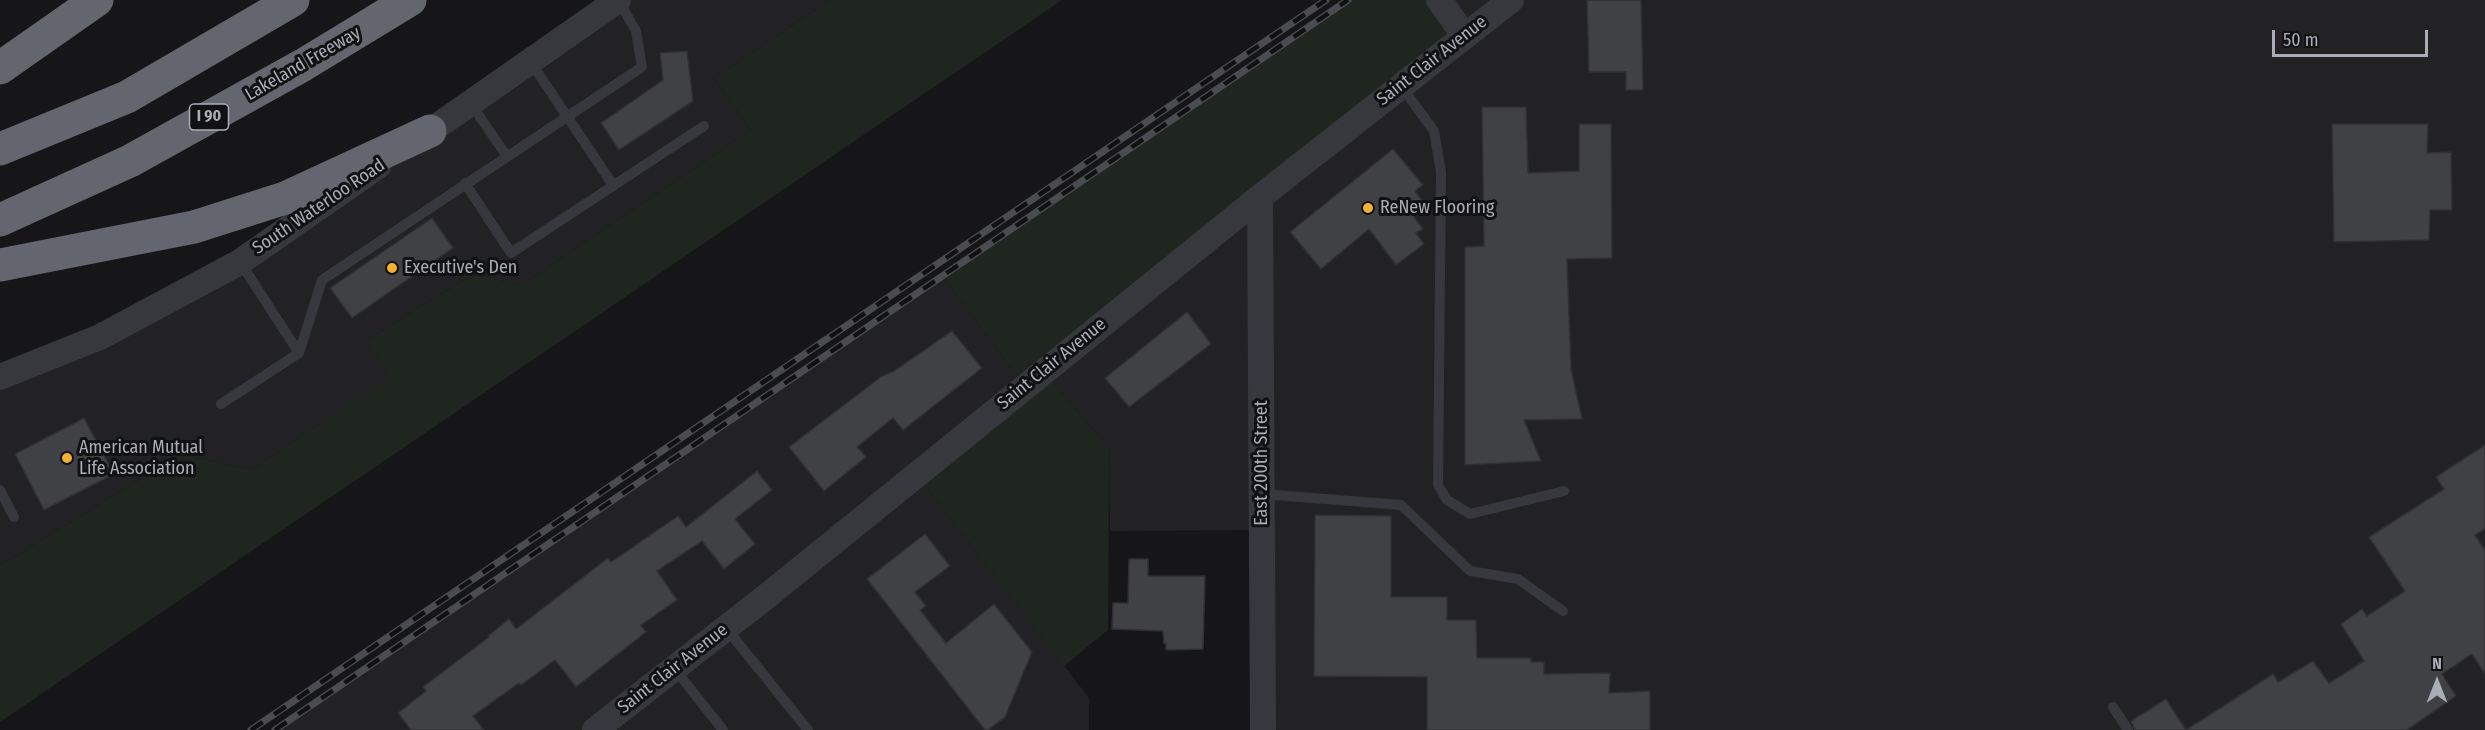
<!DOCTYPE html>
<html>
<head>
<meta charset="utf-8">
<style>
  body { margin:0 }
  #map { position:relative; width:2485px; height:730px; overflow:hidden; background:#161618; font-family:"Fira Sans Condensed",sans-serif }
  canvas { display:block }
  .north { position:absolute; left:2407px; top:652px; width:60px; height:60px; -webkit-text-stroke:4px #111113; paint-order:stroke; rotate:0deg; font-size:16px; font-weight:700; line-height:24px; text-align:center; color:#a8adb8 }
  .north::after { content:''; display:block; margin:auto; width:21px; height:27px; background:#a8adb8; clip-path:polygon(50% 0,100% 100%,50% 72%,0 100%) }
  .scale { position:absolute; left:2272px; top:30px; width:156px; height:27px; box-sizing:border-box; border:3px solid #a8adb8; border-top:0; padding-left:8px; font-size:18px; line-height:21px; white-space:nowrap; color:#a8adb8; -webkit-text-stroke:4px #111113; paint-order:stroke }
</style>
</head>
<body>
<div id="map">
<canvas width="2485" height="730"></canvas>
<div class="north">N</div>
<div class="scale">50 m</div>
</div>
<script>
const c = document.querySelector('canvas').getContext('2d');
c.lineJoin = 'round';
function fillPath(path, color) {
  c.fillStyle = color;
  c.fill(path, 'evenodd');
}
function shape(rows) {
  const path = new Path2D();
  for (const r of rows) {
    path.moveTo(r[0], r[1]);
    for (let i = 2; i < r.length; i += 2) path.lineTo(r[i], r[i + 1]);
  }
  return path;
}
function stroke(path, color, width, dash) {
  c.strokeStyle = color;
  c.lineWidth = width;
  c.lineCap = dash ? 'butt' : 'round';
  c.setLineDash(dash || []);
  c.stroke(path);
}
function label(font, color, halo, rows, align = 'center') {
  c.font = font + ' "Fira Sans Condensed",sans-serif';
  c.lineWidth = 6;
  c.setLineDash([]);
  c.textBaseline = 'middle';
  c.strokeStyle = halo;
  c.fillStyle = color;
  for (const [text, x, y, turn = 0] of rows) {
    c.save();
    c.translate(x, y);
    c.rotate((+turn || 0) * Math.PI / 180);
    c.textAlign = isNaN(turn) ? turn : align;
    if (halo) c.strokeText(text, 0, 0);
    c.fillText(text, 0, 0);
    c.restore();
  }
}
fillPath(shape([
  [618,0,830,0,714,78,751,130,521,286,476,273,367,340,392,377,252,470,181,454,0,566,0,377,240,262],
  [1439,0,2485,0,2485,730,1263,730,1262,530,1110,531,1109,448,1043,372],
  [943,276,1025,386,917,474,1089,698,1089,730,275,730]
]), '#222225');
fillPath(shape([
  [830,0,1062,0,0,722,0,566,181,454,252,470,391,377,367,340,476,273,521,286,751,130,714,78],
  [1348,0,1439,0,1465,36,1043,372,1109,448,1108,630,1064,666,917,474,1025,386,943,276]
]), '#1e261f');
const building = shape([
  [1587,0,1641,0,1643,90,1626,90,1626,72,1589,72,1587,0],
  [687,51,693,101,619,150,601,123,663,80,660,53,687,51],
  [1482,107,1526,107,1528,173,1579,171,1579,124,1611,124,1612,258,1567,259,1571,369,1582,419,1524,420,1541,461,1465,465,1465,247,1484,246,1482,107],
  [2332,124,2428,124,2427,153,2451,152,2452,210,2430,210,2429,240,2334,242,2332,124],
  [1393,149,1423,185,1415,191,1424,203,1411,213,1423,229,1416,233,1424,244,1396,265,1369,229,1321,269,1290,232,1393,149],
  [432,218,453,248,352,318,330,288,432,218],
  [1187,312,1211,344,1129,407,1105,378,1187,312],
  [952,331,982,368,903,430,893,418,857,447,866,457,824,491,789,447,882,376,894,371,952,331],
  [84,418,114,474,44,510,15,454,84,418],
  [2485,445,2485,529,2475,535,2485,550,2485,674,2472,654,2442,674,2456,696,2407,730,2186,730,2273,674,2278,682,2313,661,2329,683,2364,661,2341,624,2362,609,2367,616,2405,591,2369,537,2444,489,2436,477,2485,445],
  [757,471,772,490,735,519,755,544,724,569,702,541,657,571,677,600,641,625,646,632,576,687,555,660,521,685,519,683,473,716,484,730,411,730,398,713,426,691,423,687,489,637,488,636,509,619,516,629,608,558,611,562,678,516,686,527,757,471],
  [1315,515,1391,516,1391,597,1447,597,1447,620,1476,620,1477,658,1531,658,1531,662,1544,662,1544,674,1610,673,1609,693,1650,691,1650,730,1427,730,1427,677,1314,676,1315,515],
  [925,534,950,566,915,592,926,606,920,610,946,643,994,604,1032,652,1005,717,988,730,985,730,867,579,925,534],
  [1129,559,1148,559,1148,576,1205,576,1203,649,1166,650,1166,643,1164,644,1163,631,1112,629,1113,603,1128,603,1129,559],
  [2166,699,2186,730,2135,730,2131,721,2166,699]
]);
fillPath(building, '#404145');
stroke(building, '#303034', 1.5);
stroke(shape([
  [530,61,613,185],
  [1401,86,1434,131,1441,172,1438,485,1447,500,1470,514,1564,491],
  [471,104,506,155],
  [465,183,511,253,704,126],
  [299,353,322,280,642,67,636,31,618,0],
  [221,404,299,353,240,262],
  [0,490,14,517],
  [1262,494,1401,505,1470,571,1518,579,1563,611],
  [726,628,808,730],
  [674,668,723,730],
  [2113,707,2128,730]
]), '#37383d', 10);
stroke(shape([
  [1439,0,1465,36],
  [416,141,618,0],
  [1260,197,1263,730],
  [0,377,100,337,240,262,378,166],
  [595,730,762,600,1260,197,1511,0]
]), '#37383d', 26);
stroke(shape([
  [0,68,97,0],
  [0,149,127,97,293,0],
  [0,220,130,161,303,65,410,0],
  [0,265,194,227,285,198,430,131]
]), '#63666e', 33);
const rail = shape([
  [251,730,1326,0],
  [275,730,1348,0]
]);
stroke(rail, '#4a4c52', 7);
stroke(rail, '#111113', 4.5, [14]);
for (const [x, y, r, color] of [
  [1368,208,6,"#f2b134"],
  [392,268,6,"#f2b134"],
  [67,458,6,"#f2b134"]
]) {
  const dot = new Path2D();
  dot.arc(x, y, r, 0, 2 * Math.PI);
  c.fillStyle = color;
  c.fill(dot);
  stroke(dot, '#111113', 2);
}
for (const [x, y, w] of [
  [209,117,39]
]) {
  const box = new Path2D();
  box.roundRect(x - w / 2, y - 13, w, 26, 4.5);
  c.fillStyle = '#111113';
  c.fill(box);
  stroke(box, '#a8adb8', 1.5);
}
label('bold 16px', '#a8adb8', null, [
  ["I 90",209,117]
]);
label('18px', '#a8adb8', '#111113', [
  ["Saint Clair Avenue",1432,61,-38],
  ["Lakeland Freeway",303,64,-30],
  ["South Waterloo Road",319,207,-34],
  ["Saint Clair Avenue",1052,364,-39],
  ["East 200th Street",1262,463,-90],
  ["Saint Clair Avenue",673,669,-38]
]);
label('18px', '#a8adb8', '#111113', [
  ["ReNew Flooring",1380,208],
  ["Executive's Den",404,268],
  ["American Mutual",79,448],
  ["Life Association",79,469]
], 'left');
</script>
</body>
</html>
